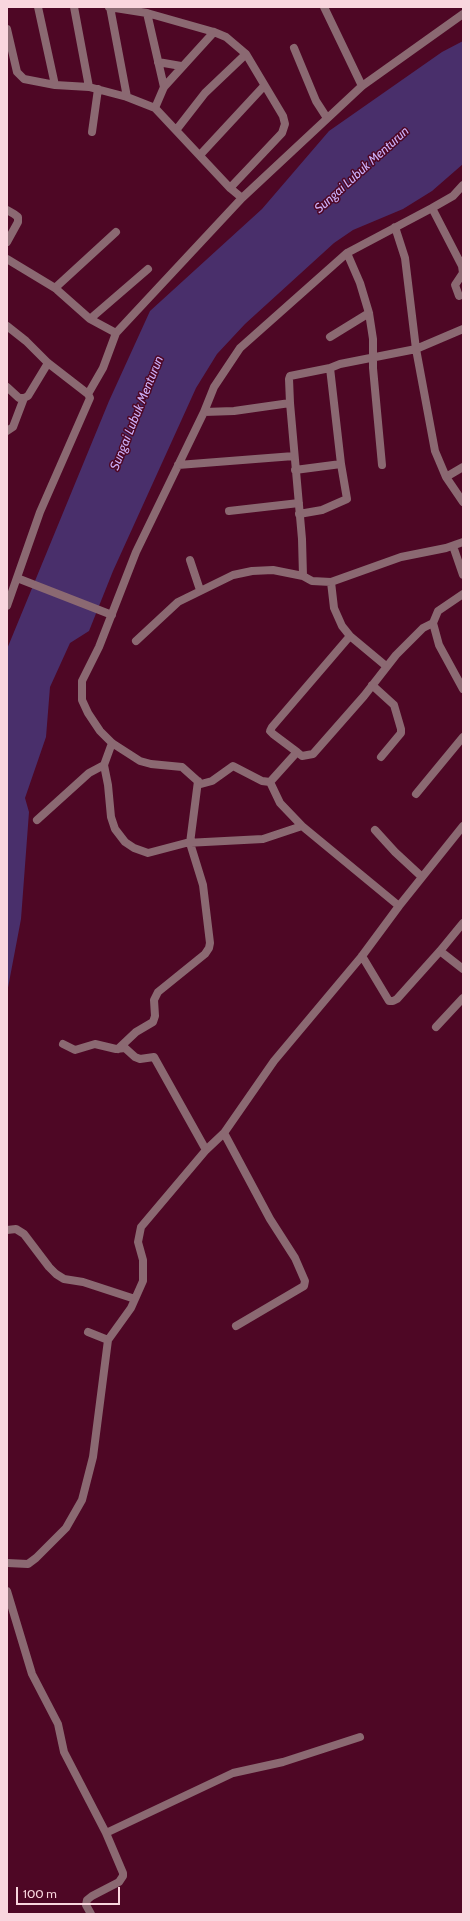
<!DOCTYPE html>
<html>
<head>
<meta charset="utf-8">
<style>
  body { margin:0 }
  #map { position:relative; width:470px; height:1921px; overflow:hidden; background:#4e0725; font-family:Cabin,sans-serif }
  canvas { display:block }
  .frame { position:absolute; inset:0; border:8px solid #f9d6de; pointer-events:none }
  .scale { position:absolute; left:16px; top:1887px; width:104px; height:18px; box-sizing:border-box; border:2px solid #f9d6de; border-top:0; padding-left:5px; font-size:12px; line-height:14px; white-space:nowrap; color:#f9d6de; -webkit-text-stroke:3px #4e0725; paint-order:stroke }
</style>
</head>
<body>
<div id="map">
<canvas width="470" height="1921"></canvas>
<div class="frame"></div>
<div class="scale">100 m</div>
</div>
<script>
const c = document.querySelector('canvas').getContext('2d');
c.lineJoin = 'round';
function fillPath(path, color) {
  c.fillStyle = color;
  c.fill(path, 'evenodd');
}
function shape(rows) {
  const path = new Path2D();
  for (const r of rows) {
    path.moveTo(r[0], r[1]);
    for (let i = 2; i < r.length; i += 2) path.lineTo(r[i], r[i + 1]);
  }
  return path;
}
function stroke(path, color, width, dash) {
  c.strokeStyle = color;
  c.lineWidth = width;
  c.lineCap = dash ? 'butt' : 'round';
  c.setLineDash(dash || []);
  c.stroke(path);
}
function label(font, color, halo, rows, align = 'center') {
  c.font = font + ' Cabin,sans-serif';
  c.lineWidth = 3;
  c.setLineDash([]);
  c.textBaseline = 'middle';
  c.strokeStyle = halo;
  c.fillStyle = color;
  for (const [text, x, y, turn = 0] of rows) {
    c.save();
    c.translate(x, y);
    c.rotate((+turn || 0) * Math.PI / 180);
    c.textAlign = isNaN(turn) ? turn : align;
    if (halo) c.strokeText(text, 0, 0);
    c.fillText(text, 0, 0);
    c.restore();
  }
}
fillPath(shape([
  [463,41,463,164,432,191,403,209,353,230,334,243,245,324,217,354,196,388,113,571,89,631,70,643,50,687,46,737,25,798,29,812,21,919,7,993,7,649,109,401,150,311,262,209,329,131,442,52]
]), '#492f6b');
stroke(shape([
  [38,7,55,85],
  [74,7,89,87],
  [109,7,147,13,214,32,226,37,246,54,283,116,285,124,282,133,230,188],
  [110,7,127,97],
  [324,7,362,86],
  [147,13,164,87],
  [7,29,17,72,24,79,55,85,89,87,127,97,155,108,230,188,242,198],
  [294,48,316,101,327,118],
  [158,62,181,66],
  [155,108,164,87,214,32],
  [177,129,205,93,246,54],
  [92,132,98,89],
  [200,155,264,86],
  [432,208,462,266,463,273,455,285,459,296],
  [7,210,14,214,18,217,18,222,7,242],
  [395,227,405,258,416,349,435,451,446,477,463,502],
  [7,259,55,288,90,319,116,333],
  [55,288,116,232],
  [90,319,148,269],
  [7,326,26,341,48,363,88,394,90,398,40,512,7,606],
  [330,337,369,313],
  [7,387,19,398,24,398],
  [88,394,103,368,116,333,242,198,362,86,463,14],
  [290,403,289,379,290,376,330,368],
  [204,412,214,387,240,348,347,253],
  [7,431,13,427,24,398,28,396,48,363],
  [178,465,294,456],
  [382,465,373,368,373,339,369,313,360,283,347,253,432,208,453,196,463,185],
  [295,470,341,464,330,368,340,364,416,349,463,329],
  [446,477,463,467],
  [229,511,299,503],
  [299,514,322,510,347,499,341,464],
  [453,546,463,575],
  [190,560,200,590],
  [303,576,302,539,290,403,234,411,204,412,136,552,99,647,82,681,82,700,88,713,100,731,112,743,140,761,151,764,182,767,201,784,212,781,233,766,262,781,270,782,297,752,273,734,270,731,272,727,350,636],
  [17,578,112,615],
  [331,582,334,608,342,626,350,636,386,666],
  [463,594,438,611,433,623,439,645,463,689],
  [136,641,178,602,233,575,252,571,273,570,303,576,312,581,331,582,401,557,446,548,463,542],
  [372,685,394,705,401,729,401,733,381,757],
  [112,743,104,765,108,785,111,817,115,829,125,842,134,848,148,853,186,843,263,839,302,826,399,906],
  [297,752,302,756,313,754,364,696,396,655,423,628,433,623],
  [270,782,280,803,302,826],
  [416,794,463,737],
  [37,820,89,773,104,765],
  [375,830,395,852,422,877],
  [440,951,463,969],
  [362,956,389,1001,393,1001,397,999,440,951,463,923],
  [436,1027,463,998],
  [63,1044,75,1050,95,1044,116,1049,125,1048,135,1057,140,1059,154,1057,206,1150],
  [118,1049,136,1032,153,1022,155,1016,154,1000,158,992,205,954,209,948,210,943,203,885,190,843,198,781],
  [224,1133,270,1219,295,1258,305,1281,304,1286,236,1326],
  [7,1230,16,1229,24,1234,49,1267,56,1274,64,1279,83,1282,135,1299],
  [88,1332,108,1340],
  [7,1563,28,1564,36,1558,66,1528,82,1500,93,1457,108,1340,131,1308,143,1281,143,1260,138,1242,141,1227,206,1150,224,1133,274,1061,362,956,399,906,463,826],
  [7,1591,32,1674,58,1724,64,1752,106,1833,123,1873,123,1876,119,1882,92,1896,87,1900,86,1905,91,1914],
  [106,1833,233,1773,283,1762,360,1737]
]), '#8b6972', 8);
label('italic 13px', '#cbaff8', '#4e0725', [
  ["Sungai Lubuk Menturun",362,170,-42],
  ["Sungai Lubuk Menturun",137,413,-68]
]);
</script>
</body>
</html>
